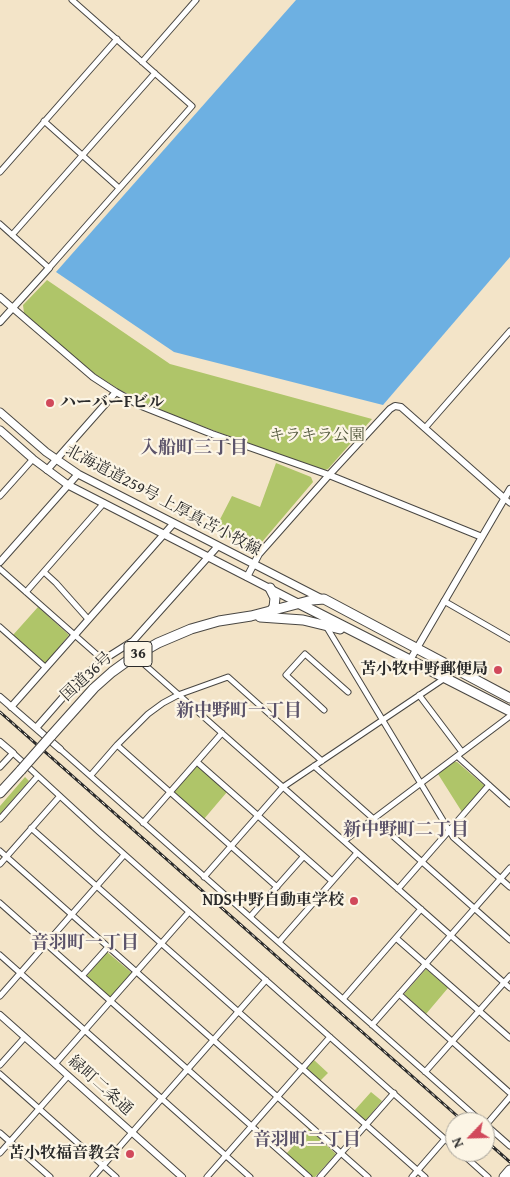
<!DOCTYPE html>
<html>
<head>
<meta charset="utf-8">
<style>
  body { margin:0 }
  #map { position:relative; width:510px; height:1177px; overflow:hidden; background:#f3e4c8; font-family:"Gentium Book Plus",serif }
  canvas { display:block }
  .north { position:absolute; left:445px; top:1112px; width:50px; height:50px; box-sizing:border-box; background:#fcf5e5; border:1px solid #a8a49b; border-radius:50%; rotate:246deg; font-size:14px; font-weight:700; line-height:20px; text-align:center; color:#2b2b2b }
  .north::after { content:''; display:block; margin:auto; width:18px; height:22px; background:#d1495b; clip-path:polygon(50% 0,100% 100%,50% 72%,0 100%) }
</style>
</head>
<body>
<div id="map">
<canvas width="510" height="1177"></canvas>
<div class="north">N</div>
</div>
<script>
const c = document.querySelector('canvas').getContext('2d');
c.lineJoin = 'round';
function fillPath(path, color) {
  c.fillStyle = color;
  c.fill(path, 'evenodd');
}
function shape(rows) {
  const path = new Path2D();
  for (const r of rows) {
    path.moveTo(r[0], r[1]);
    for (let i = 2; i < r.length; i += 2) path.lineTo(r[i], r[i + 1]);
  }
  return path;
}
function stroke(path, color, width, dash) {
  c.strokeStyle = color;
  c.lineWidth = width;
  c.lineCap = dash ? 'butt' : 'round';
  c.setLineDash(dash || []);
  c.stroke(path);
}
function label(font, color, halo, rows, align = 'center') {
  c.font = font + ' "Gentium Book Plus","Noto Serif JP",serif';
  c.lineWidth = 4.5;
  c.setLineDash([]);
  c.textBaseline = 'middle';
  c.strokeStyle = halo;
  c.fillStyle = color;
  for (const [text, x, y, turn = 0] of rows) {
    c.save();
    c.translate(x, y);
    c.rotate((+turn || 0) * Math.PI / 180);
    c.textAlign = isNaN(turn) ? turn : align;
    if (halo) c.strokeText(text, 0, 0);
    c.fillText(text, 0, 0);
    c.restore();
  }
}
fillPath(shape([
  [47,280,170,364,372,419,328,469,322,471,162,411,120,390,95,374,71,354,24,313,23,305],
  [276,463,311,477,313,482,256,549,250,550,214,531,232,496,260,507],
  [38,607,69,635,45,664,13,635],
  [454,762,457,762,485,786,462,812,438,774],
  [197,766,227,792,204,819,174,792],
  [25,777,29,781,0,814,0,806],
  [107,952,132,973,111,998,86,977],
  [426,969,448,988,426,1014,404,994],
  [314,1060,328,1073,320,1081,306,1069],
  [371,1092,382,1101,365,1121,354,1111],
  [309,1129,336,1154,315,1177,312,1177,286,1154]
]), '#afc569');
fillPath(shape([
  [296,0,510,0,510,257,383,405,174,352,56,272]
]), '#6db0e2');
const minor = shape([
  [142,62,196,0],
  [44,121,119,188],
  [0,172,117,39],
  [0,224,49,268,192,106,72,0],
  [12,235,155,73],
  [425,428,510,331],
  [0,496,33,459],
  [504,498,510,503],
  [0,569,103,660],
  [44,572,56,583,88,619],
  [26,592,104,503],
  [444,601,510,639],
  [326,626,453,837,510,887],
  [0,627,45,667],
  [145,665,510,988],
  [419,695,462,752],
  [324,710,286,675,305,654,348,692],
  [117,745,277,887],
  [60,749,482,1122],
  [457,756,510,804],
  [197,762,332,881],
  [314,766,510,940],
  [0,767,13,753,98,831,455,1148],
  [91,775,117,745,148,714,163,703,178,695,228,677,322,761],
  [0,819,38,776],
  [143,823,222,733],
  [31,828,425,1177],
  [344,841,510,716],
  [0,851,368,1177],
  [0,864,60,796],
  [204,877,283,787,445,678,452,668],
  [398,889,489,785],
  [0,903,309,1177],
  [250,917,304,856],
  [396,938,510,1038],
  [279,942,357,853],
  [0,955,250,1177],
  [82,976,108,947],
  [399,994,510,1093],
  [0,996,124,855],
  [343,999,421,909],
  [372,1025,510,868],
  [55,1064,189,912],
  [0,1065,25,1037],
  [425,1072,510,976],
  [0,1074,116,1177],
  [485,1124,510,1146],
  [486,1125,510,1097],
  [0,1133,50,1177],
  [460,1152,488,1177],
  [0,1153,68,1076],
  [93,1177,266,980],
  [207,1177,330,1037],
  [320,1177,394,1093],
  [412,1177,445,1139]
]);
const tertiary = shape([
  [0,297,93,377,116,392,139,405,212,434,329,475,482,537],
  [0,322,49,268],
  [47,470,116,392],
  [0,562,78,474],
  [247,577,259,554,329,475,390,409,395,406,401,407,504,498],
  [410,660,510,489],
  [0,697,60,749],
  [11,707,173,524],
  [36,728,72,687,103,660,133,641,218,546],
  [0,742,13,753],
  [0,1015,182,1177]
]);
const secondary = shape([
  [0,412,46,452,78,474,322,599],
  [0,430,33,459,68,485,300,604]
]);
const trunk = shape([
  [300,604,510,711],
  [270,612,274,607,275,598,270,588],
  [260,617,303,620,340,629],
  [51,736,94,688,112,672,130,659,158,643,191,629,219,621,251,616,312,600,324,599,510,698],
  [0,793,21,770],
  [504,1177,510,1170]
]);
stroke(minor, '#494743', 7);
stroke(tertiary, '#494743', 8);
stroke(secondary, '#494743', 9);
stroke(trunk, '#494743', 11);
stroke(minor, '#fff', 5);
stroke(tertiary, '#fff', 6);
stroke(secondary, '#fff', 7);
stroke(trunk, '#fff', 9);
const rail = shape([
  [0,712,464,1122],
  [485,1140,510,1162]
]);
stroke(rail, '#2b2b2b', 3);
stroke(rail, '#fcf5e5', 1, [4]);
const trunkBridge = shape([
  [21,770,51,736]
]);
stroke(trunkBridge, '#494743', 11, []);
stroke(trunkBridge, '#fff', 9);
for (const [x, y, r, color] of [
  [50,403,5,"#d1495b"],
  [498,670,5,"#d1495b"],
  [354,901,5,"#d1495b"],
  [130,1154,5,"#d1495b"]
]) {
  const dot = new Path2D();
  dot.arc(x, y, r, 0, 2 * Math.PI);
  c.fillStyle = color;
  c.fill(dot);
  stroke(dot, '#fcf5e5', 2);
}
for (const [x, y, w] of [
  [138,654,28]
]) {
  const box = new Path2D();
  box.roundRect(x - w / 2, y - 12.5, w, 25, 4);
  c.fillStyle = '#fcf5e5';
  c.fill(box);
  stroke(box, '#2b2b2b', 1);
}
label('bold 15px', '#2b2b2b', null, [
  ["36",138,654]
]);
label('bold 16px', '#2b2b2b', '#fcf5e5', [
  ["ハーバーFビル",60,403,"left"],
  ["苫小牧中野郵便局",488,670],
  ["NDS中野自動車学校",344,901],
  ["苫小牧福音教会",120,1154]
], 'right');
label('16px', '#53593e', '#fcf5e5', [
  ["キラキラ公園",317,436]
]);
label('16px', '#2b2b2b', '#fcf5e5', [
  ["北海道道259号 上厚真苫小牧線",163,501,28],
  ["国道36号",87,677,-43],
  ["緑町二条通",100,1086,42]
]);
label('bold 18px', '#5b536a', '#fcf5e5', [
  ["入船町三丁目",194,448],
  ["新中野町一丁目",239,711],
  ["新中野町二丁目",406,830],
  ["音羽町一丁目",85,943],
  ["音羽町二丁目",307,1140]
]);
</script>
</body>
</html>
